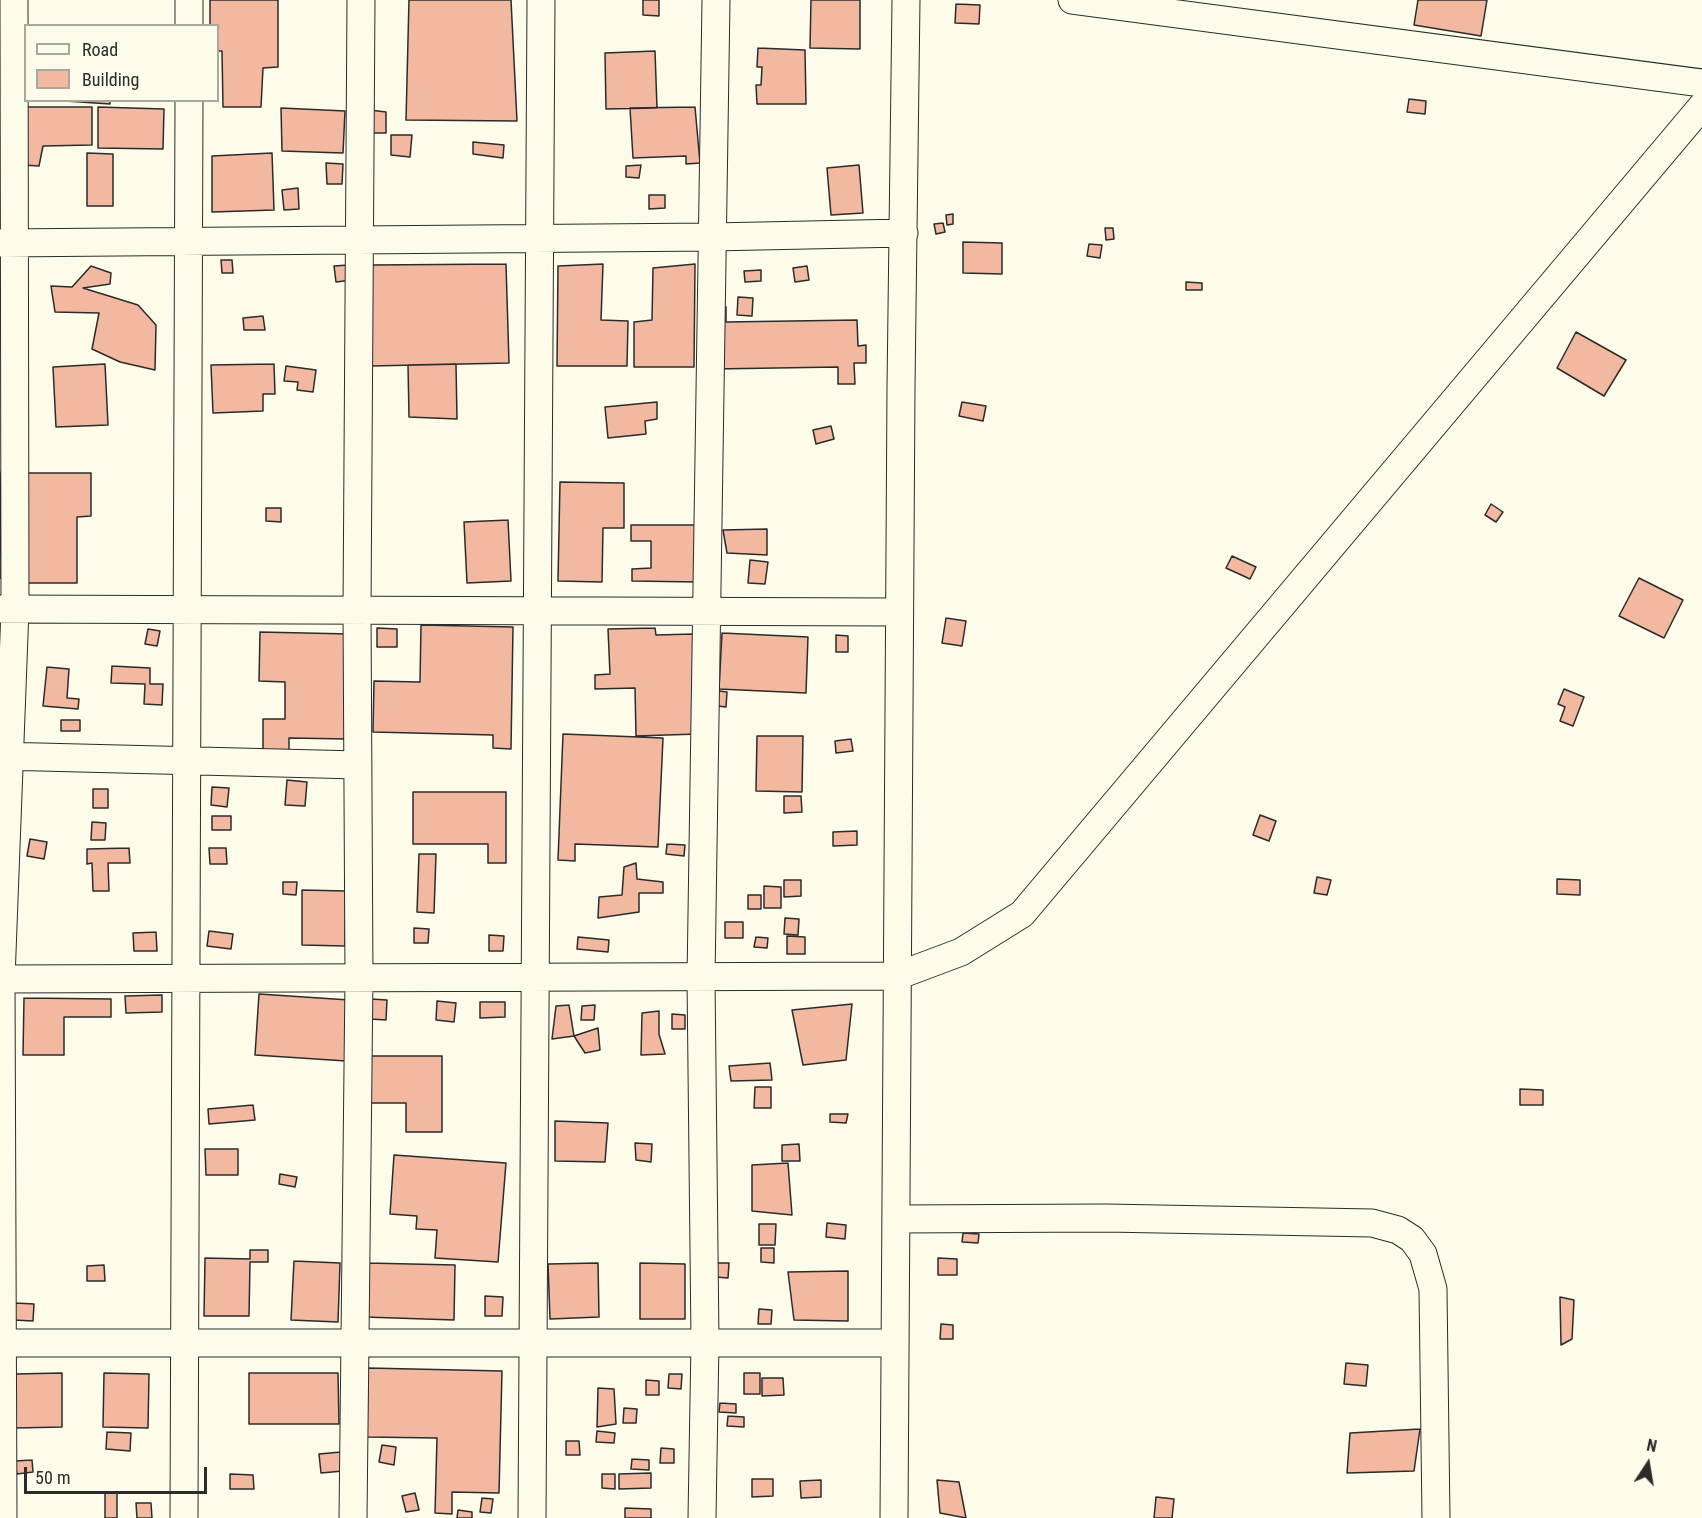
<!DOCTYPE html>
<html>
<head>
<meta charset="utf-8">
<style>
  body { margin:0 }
  #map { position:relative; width:1702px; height:1518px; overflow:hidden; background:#fdfbea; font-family:"Roboto Condensed",sans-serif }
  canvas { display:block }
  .legend { position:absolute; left:24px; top:24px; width:195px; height:78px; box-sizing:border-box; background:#fdfbea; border:2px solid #a9a89e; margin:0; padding:8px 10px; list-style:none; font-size:18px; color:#2b2b2b }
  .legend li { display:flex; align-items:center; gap:12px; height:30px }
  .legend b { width:30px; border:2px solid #a9a89e }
  .north { position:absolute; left:1618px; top:1434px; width:60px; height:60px; -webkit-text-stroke:4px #fdfbea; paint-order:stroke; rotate:12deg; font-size:16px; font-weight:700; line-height:24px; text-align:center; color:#2b2b2b }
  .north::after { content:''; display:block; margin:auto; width:21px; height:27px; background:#2b2b2b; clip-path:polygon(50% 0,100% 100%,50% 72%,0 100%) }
  .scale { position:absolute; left:24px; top:1467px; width:183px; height:27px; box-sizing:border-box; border:3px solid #2b2b2b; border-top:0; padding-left:8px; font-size:18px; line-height:21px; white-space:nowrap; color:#2b2b2b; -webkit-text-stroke:4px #fdfbea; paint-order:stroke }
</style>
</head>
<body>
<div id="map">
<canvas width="1702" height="1518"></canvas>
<ul class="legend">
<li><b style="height:8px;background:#fdfbea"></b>Road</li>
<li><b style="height:16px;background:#f2b8a0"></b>Building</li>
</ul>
<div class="north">N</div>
<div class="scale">50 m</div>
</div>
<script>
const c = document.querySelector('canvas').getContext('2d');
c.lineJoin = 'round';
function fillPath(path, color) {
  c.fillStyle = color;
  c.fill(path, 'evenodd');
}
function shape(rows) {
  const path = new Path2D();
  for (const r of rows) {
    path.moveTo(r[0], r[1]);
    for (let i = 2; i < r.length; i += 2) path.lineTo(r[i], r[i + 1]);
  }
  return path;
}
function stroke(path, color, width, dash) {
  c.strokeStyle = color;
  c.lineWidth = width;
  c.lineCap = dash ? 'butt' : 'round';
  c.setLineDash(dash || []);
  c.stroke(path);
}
const building = shape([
  [210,0,278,0,278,67,263,68,261,107,223,107,222,51,218,51,218,26,210,26,210,0],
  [409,0,511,0,517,121,406,120,409,0],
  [643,0,659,0,659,16,643,15,643,0],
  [811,0,860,0,860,49,810,48,811,0],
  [1418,0,1487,0,1481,36,1414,25,1418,0],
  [956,4,980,5,979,24,955,23,956,4],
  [758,48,805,50,806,104,757,104,756,85,761,85,762,67,757,67,758,48],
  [655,51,657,108,606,109,605,53,655,51],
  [1409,99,1426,101,1425,114,1407,112,1409,99],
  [110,100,110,104,65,101,65,100,110,100],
  [24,107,92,107,92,145,43,146,39,166,23,165,24,107],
  [98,107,164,109,163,149,98,148,98,107],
  [695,107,700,163,686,164,686,156,633,158,630,108,695,107],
  [281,108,345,111,343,153,282,151,281,108],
  [370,110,386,112,386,133,370,133,370,110],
  [391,135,412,135,410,157,391,155,391,135],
  [473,142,504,145,503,158,473,154,473,142],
  [87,153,113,154,113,206,87,206,87,153],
  [272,153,274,210,212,212,212,156,272,153],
  [326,163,343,164,342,184,327,184,326,163],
  [641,165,639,178,626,177,626,166,641,165],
  [859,165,863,213,831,215,827,168,859,165],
  [298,188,299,209,284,210,282,190,298,188],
  [649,195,665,195,665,208,649,209,649,195],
  [953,214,953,224,947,225,946,215,953,214],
  [943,223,945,232,936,234,934,224,943,223],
  [1105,228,1113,228,1114,239,1106,240,1105,228],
  [963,242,1002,243,1002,274,963,273,963,242],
  [1089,244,1102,245,1100,258,1087,256,1089,244],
  [221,260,232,260,233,273,222,273,221,260],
  [506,264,509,363,371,366,372,265,506,264],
  [603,264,601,320,628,321,627,366,557,366,558,266,603,264],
  [695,264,694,367,634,367,634,322,652,320,653,268,695,264],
  [349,265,352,280,336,282,334,266,349,265],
  [91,266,111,273,110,284,83,288,138,305,156,325,155,370,120,362,92,349,99,313,55,312,51,286,72,287,91,266],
  [807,266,809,280,795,282,793,268,807,266],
  [761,270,761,281,745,282,744,271,761,270],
  [1186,282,1202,283,1202,290,1186,290,1186,282],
  [738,297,753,298,752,316,737,315,738,297],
  [726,307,726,322,857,320,858,346,866,345,866,363,854,363,855,384,838,384,838,367,714,369,713,308,726,307],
  [263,316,265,330,244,330,243,318,263,316],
  [1576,332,1626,360,1604,396,1557,368,1576,332],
  [105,364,108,425,56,427,53,367,105,364],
  [274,364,275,394,263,394,263,411,213,413,211,365,274,364],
  [456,364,457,419,409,417,408,365,456,364],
  [286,366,316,370,313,392,297,390,298,382,284,381,286,366],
  [657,402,657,419,645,421,646,434,608,438,605,407,657,402],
  [962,402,986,406,983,421,959,416,962,402],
  [831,426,834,439,816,444,813,430,831,426],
  [0,472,2,578,0,578,0,472],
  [22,473,91,473,91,516,77,517,77,583,23,583,22,473],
  [560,482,624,483,624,528,603,528,602,582,558,581,560,482],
  [1491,504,1503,512,1496,522,1485,515,1491,504],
  [266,508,281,508,281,522,266,521,266,508],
  [508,520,511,581,467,583,464,522,508,520],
  [631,525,698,525,697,582,632,581,632,569,651,568,651,541,631,541,631,525],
  [767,529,767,555,727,553,723,530,767,529],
  [1232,556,1256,567,1250,579,1226,568,1232,556],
  [750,560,768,562,765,584,748,583,750,560],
  [1639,578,1683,600,1664,638,1619,616,1639,578],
  [946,618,966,621,962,646,942,643,946,618],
  [421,625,513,627,511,749,493,748,493,735,373,732,374,681,420,682,421,625],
  [377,628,397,629,397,647,377,647,377,628],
  [655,628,656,635,694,634,697,734,636,736,635,688,595,689,595,675,610,674,608,629,655,628],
  [148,629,160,631,157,646,145,644,148,629],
  [260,632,350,634,348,739,289,738,289,753,263,753,263,719,285,719,285,682,259,681,260,632],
  [722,633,808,637,806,693,719,689,722,633],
  [836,635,848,636,848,652,836,652,836,635],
  [112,666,150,668,150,684,163,684,162,705,144,704,145,684,111,683,112,666],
  [47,667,69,669,67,698,79,699,78,709,43,706,47,667],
  [1564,689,1584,697,1573,726,1560,721,1565,707,1558,704,1564,689],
  [712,690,727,692,726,707,710,705,712,690],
  [61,720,80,720,80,731,61,731,61,720],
  [563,734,663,738,658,847,575,844,575,861,558,860,563,734],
  [757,736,803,736,802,792,756,791,757,736],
  [851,739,853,751,836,753,835,741,851,739],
  [287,780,307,782,305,806,285,805,287,780],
  [212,787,229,788,227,807,211,805,212,787],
  [93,789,108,789,108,808,93,808,93,789],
  [413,792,506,792,506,863,488,863,488,844,413,844,413,792],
  [784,796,801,796,802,812,784,813,784,796],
  [1260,815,1276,821,1269,841,1253,835,1260,815],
  [212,816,231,816,231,830,212,830,212,816],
  [92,822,106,823,105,840,91,840,92,822],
  [857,831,857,845,833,846,833,832,857,831],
  [30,839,47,842,44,859,27,856,30,839],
  [667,844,685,845,684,856,666,854,667,844],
  [129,848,130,863,108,863,109,891,93,891,92,863,87,864,87,849,129,848],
  [209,848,226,848,227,864,210,864,209,848],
  [419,854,436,854,434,913,417,912,419,854],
  [636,863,637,879,663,882,663,893,639,893,639,912,598,918,599,897,622,895,624,867,636,863],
  [1317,877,1331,880,1327,895,1314,893,1317,877],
  [1557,879,1580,880,1580,895,1557,894,1557,879],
  [784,880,801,880,801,896,784,897,784,880],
  [283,882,297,882,296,895,283,894,283,882],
  [764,886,781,887,781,908,764,908,764,886],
  [302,890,346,891,345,946,302,945,302,890],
  [748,895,761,895,761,909,748,909,748,895],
  [785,918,799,919,798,935,784,934,785,918],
  [725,922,743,922,743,938,725,938,725,922],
  [414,928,429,929,428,943,414,943,414,928],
  [209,931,233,934,231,949,207,946,209,931],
  [156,932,157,951,134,951,133,933,156,932],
  [489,935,504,936,503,951,489,951,489,935],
  [787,936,805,937,805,954,787,954,787,936],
  [578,937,609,940,608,952,577,949,578,937],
  [756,937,768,938,767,948,754,947,756,937],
  [259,994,349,1000,346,1061,255,1055,259,994],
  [162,995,162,1012,126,1013,125,996,162,995],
  [24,998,111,999,111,1017,64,1017,64,1055,23,1055,24,998],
  [371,999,387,1000,386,1020,370,1019,371,999],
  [437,1001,456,1003,454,1022,436,1020,437,1001],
  [480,1002,505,1002,505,1017,480,1018,480,1002],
  [852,1004,846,1060,803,1065,792,1010,852,1004],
  [569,1005,574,1036,552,1039,556,1006,569,1005],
  [595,1005,594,1020,581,1020,582,1006,595,1005],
  [659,1011,659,1034,665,1054,641,1055,642,1013,659,1011],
  [672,1014,685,1015,685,1029,672,1029,672,1014],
  [598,1028,600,1050,585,1053,574,1036,598,1028],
  [369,1056,442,1056,442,1132,406,1132,406,1103,368,1103,369,1056],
  [770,1063,772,1080,731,1081,729,1066,770,1063],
  [755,1087,771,1087,771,1108,754,1108,755,1087],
  [1520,1089,1543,1090,1543,1105,1520,1105,1520,1089],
  [253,1105,255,1120,209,1124,208,1109,253,1105],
  [830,1114,848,1114,846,1123,830,1122,830,1114],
  [555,1121,608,1123,605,1162,555,1161,555,1121],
  [635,1143,652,1144,651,1162,636,1160,635,1143],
  [799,1144,800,1161,782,1161,782,1145,799,1144],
  [205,1149,238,1149,238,1175,206,1175,205,1149],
  [394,1155,506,1163,498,1262,435,1258,437,1230,416,1229,417,1216,390,1214,394,1155],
  [788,1163,792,1215,752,1211,752,1165,788,1163],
  [280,1174,297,1177,295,1187,279,1184,280,1174],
  [827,1223,846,1225,845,1239,826,1237,827,1223],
  [759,1224,776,1224,775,1245,759,1245,759,1224],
  [963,1233,979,1234,978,1243,962,1242,963,1233],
  [761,1248,774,1248,774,1263,761,1262,761,1248],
  [250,1250,268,1250,268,1262,250,1262,249,1316,204,1316,205,1258,250,1259,250,1250],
  [938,1258,957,1259,957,1275,938,1275,938,1258],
  [294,1261,340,1263,338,1322,291,1320,294,1261],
  [367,1263,455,1265,454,1320,365,1317,367,1263],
  [598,1263,599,1317,550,1319,548,1264,598,1263],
  [640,1263,685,1264,685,1319,640,1319,640,1263],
  [715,1263,729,1263,728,1278,715,1277,715,1263],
  [104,1265,105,1281,87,1281,87,1266,104,1265],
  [848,1271,848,1321,794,1320,788,1272,848,1271],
  [485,1296,503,1297,502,1316,485,1316,485,1296],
  [1560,1297,1574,1300,1572,1339,1561,1345,1560,1297],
  [15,1303,34,1304,33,1321,14,1320,15,1303],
  [759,1309,772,1310,771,1324,758,1324,759,1309],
  [941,1324,953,1325,953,1339,940,1339,941,1324],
  [1346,1363,1368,1365,1366,1386,1344,1384,1346,1363],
  [368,1368,502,1371,499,1493,452,1492,452,1514,435,1513,437,1438,367,1437,368,1368],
  [62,1373,62,1427,16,1428,15,1374,62,1373],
  [104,1373,149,1374,148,1428,103,1427,104,1373],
  [249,1373,338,1373,339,1424,249,1424,249,1373],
  [744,1373,760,1373,760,1394,744,1394,744,1373],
  [669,1374,682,1374,681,1389,668,1388,669,1374],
  [762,1378,783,1378,784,1395,762,1396,762,1378],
  [646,1380,659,1381,659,1395,646,1395,646,1380],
  [598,1388,614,1389,616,1424,597,1427,598,1388],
  [720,1403,736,1404,736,1413,719,1412,720,1403],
  [624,1408,637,1409,636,1423,623,1423,624,1408],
  [728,1416,744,1417,744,1427,727,1426,728,1416],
  [1420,1429,1414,1471,1347,1473,1350,1433,1420,1429],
  [597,1431,615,1433,614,1443,596,1442,597,1431],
  [107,1432,131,1433,130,1451,106,1449,107,1432],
  [566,1441,579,1441,580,1455,566,1455,566,1441],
  [382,1445,396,1447,394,1465,379,1462,382,1445],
  [661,1448,674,1449,674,1463,660,1463,661,1448],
  [341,1452,343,1471,321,1473,319,1454,341,1452],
  [632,1459,649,1460,649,1470,631,1469,632,1459],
  [32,1460,33,1472,17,1474,15,1461,32,1460],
  [651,1473,651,1488,619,1489,619,1474,651,1473],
  [230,1474,253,1475,254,1489,230,1489,230,1474],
  [602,1474,615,1474,615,1489,602,1488,602,1474],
  [752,1479,773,1479,773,1496,752,1497,752,1479],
  [821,1480,821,1497,801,1498,800,1481,821,1480],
  [937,1480,959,1482,966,1518,940,1513,937,1480],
  [105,1492,117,1492,117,1518,105,1518,105,1492],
  [415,1493,419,1510,406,1512,402,1496,415,1493],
  [1156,1497,1174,1499,1172,1518,1154,1518,1156,1497],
  [482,1498,493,1499,491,1513,480,1512,482,1498],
  [136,1503,151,1503,152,1518,137,1518,136,1503],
  [625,1508,651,1509,651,1518,625,1518,625,1508],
  [458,1510,472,1512,472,1518,457,1518,458,1510]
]);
fillPath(building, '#f2b8a0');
stroke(building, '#2b2b2b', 1.5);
const minor = shape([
  [1072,0,1702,83],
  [189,26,189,0],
  [0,243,712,237,904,233],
  [0,609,899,612],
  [0,756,358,765],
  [0,979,897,976,961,952,1022,914,1702,106],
  [897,1219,1106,1218,1372,1223,1398,1230,1412,1239,1423,1254,1433,1289,1436,1518],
  [0,1343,895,1343],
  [3,1518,1,979,15,609,14,0],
  [184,1518,189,100],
  [353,1518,359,978,357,610,361,0],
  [532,1518,541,0],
  [702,1518,705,1341,701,979,716,0],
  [894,1518,901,387,906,0]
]);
stroke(minor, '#2b2b2b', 29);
stroke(minor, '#fdfbea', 27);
</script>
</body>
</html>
